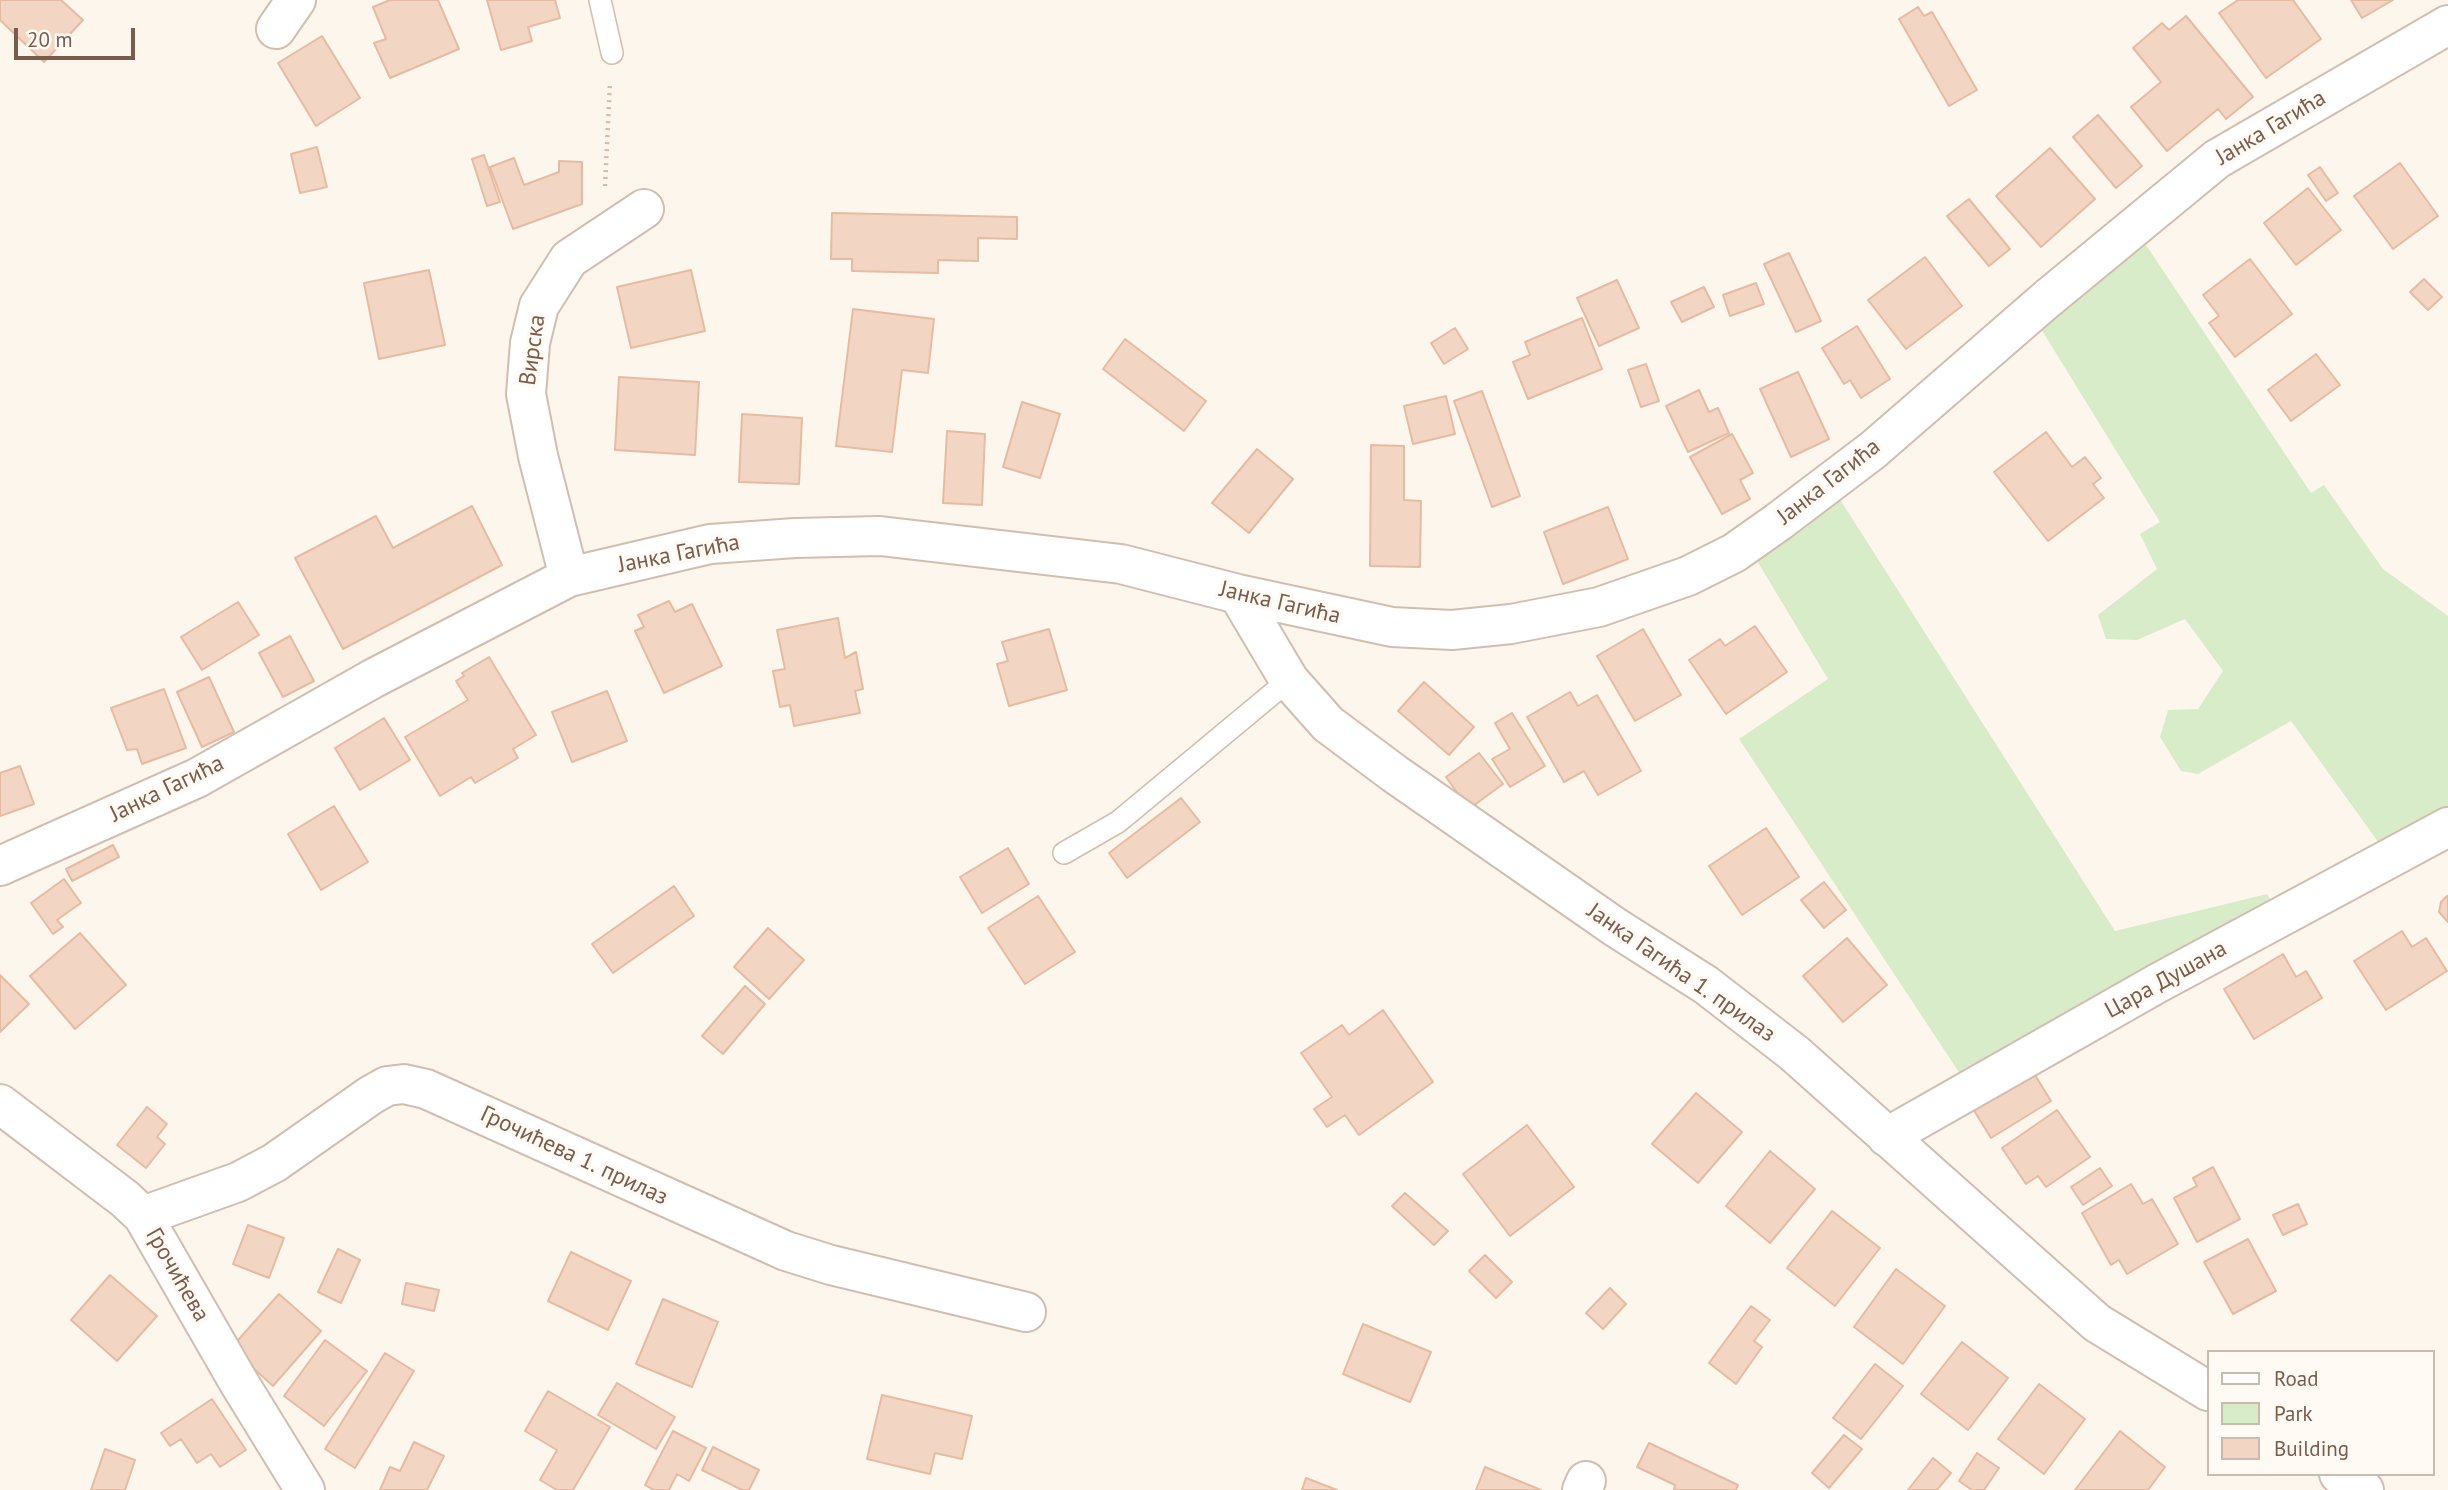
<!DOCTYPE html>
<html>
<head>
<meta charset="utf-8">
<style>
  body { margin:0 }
  #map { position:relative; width:2448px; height:1490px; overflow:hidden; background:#fdf6ec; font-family:"PT Sans",sans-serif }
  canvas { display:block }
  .legend { position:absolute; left:2207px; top:1350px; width:228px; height:126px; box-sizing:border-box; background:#fffaf3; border:2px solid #cabbb1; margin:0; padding:9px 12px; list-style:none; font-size:21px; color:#7a5c4d }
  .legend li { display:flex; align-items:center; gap:14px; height:35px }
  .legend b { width:35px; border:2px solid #cabbb1 }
  .scale { position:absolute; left:14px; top:28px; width:121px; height:32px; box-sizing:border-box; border:4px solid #7a5c4d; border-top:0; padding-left:9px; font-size:21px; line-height:24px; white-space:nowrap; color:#7a5c4d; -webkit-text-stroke:5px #fffaf3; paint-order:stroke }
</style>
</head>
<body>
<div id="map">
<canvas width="2448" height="1490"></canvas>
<ul class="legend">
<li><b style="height:9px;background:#fff"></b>Road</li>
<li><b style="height:19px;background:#d8ecc9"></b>Park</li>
<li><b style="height:19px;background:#f3d5c3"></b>Building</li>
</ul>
<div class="scale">20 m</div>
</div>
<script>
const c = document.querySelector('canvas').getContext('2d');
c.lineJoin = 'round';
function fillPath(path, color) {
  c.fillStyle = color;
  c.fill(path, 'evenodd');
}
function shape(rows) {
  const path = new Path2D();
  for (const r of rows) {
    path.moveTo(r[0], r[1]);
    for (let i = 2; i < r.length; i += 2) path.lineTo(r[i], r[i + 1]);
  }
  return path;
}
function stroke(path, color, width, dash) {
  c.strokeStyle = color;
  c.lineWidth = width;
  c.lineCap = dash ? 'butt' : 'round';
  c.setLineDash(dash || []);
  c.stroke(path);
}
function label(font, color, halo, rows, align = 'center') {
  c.font = font + ' "PT Sans",sans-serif';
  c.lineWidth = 7;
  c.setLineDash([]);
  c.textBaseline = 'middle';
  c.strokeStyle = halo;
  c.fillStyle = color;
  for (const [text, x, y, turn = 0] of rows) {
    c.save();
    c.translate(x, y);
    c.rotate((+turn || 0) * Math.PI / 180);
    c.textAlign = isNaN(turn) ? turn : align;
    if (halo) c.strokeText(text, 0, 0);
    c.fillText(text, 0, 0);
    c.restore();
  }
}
fillPath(shape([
  [2146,245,2311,493,2324,485,2383,569,2448,616,2448,842,2397,868,2291,721,2198,774,2181,771,2160,737,2168,710,2198,709,2223,671,2185,619,2137,640,2106,639,2098,615,2157,569,2140,534,2160,522,2038,324],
  [1834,490,2115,931,2267,894,2286,927,1972,1092,1739,739,1828,679,1753,554]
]), '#d8ecc9');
const building = shape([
  [0,0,61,0,83,20,44,62,0,20,0,0],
  [390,0,438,0,459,49,390,78,374,43,386,39,373,7,390,0],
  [487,0,555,0,560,18,528,27,532,41,501,50,487,0],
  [2238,0,2293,0,2321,39,2266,78,2219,13,2238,0],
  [2351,0,2393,0,2362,18,2351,0],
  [1918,7,1924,16,1932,12,1977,90,1949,106,1899,19,1918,7],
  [2186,16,2253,97,2226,119,2218,109,2167,151,2131,107,2161,82,2133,48,2162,23,2169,30,2186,16],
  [322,36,360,98,316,126,278,63,322,36],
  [2098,115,2142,166,2116,188,2073,137,2098,115],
  [317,147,327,187,300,193,291,154,317,147],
  [2050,148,2095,199,2041,247,1996,196,2050,148],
  [484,155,500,202,487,206,472,159,484,155],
  [514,158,524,185,559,172,559,161,582,162,582,204,513,229,490,167,514,158],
  [2400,163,2438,216,2393,249,2354,196,2400,163],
  [2320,167,2338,193,2326,201,2308,175,2320,167],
  [2308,188,2341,230,2296,265,2264,223,2308,188],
  [1969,199,2010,249,1989,266,1947,216,1969,199],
  [832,213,1017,217,1017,239,978,238,978,261,938,260,938,273,852,271,852,259,831,259,832,213],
  [1789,253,1821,321,1796,332,1764,264,1789,253],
  [1925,257,1962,306,1906,349,1868,300,1925,257],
  [2250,259,2292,314,2235,357,2209,323,2219,316,2203,295,2250,259],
  [429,270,445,345,379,359,364,283,429,270],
  [691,270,705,331,631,348,617,287,691,270],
  [2424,279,2442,297,2428,310,2410,292,2424,279],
  [1617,280,1639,328,1599,346,1577,298,1617,280],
  [1756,283,1764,304,1730,316,1723,295,1756,283],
  [1704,287,1714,307,1682,322,1671,302,1704,287],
  [853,309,934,319,928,373,902,370,892,452,836,446,853,309],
  [1582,318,1602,369,1528,399,1513,362,1530,355,1525,342,1582,318],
  [1857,326,1890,379,1861,398,1850,380,1844,384,1822,348,1857,326],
  [1455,328,1468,349,1444,364,1431,343,1455,328],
  [1125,339,1206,401,1184,431,1103,369,1125,339],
  [2316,354,2340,385,2291,421,2268,390,2316,354],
  [1646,364,1659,401,1641,407,1628,370,1646,364],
  [1798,372,1829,439,1791,457,1760,389,1798,372],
  [619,377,699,382,695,455,615,450,619,377],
  [1699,390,1709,412,1718,408,1729,433,1688,452,1666,406,1699,390],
  [1482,391,1520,496,1492,507,1454,401,1482,391],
  [1446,396,1455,434,1413,444,1404,406,1446,396],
  [1022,402,1060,414,1040,478,1003,467,1022,402],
  [742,414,802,418,799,484,739,482,742,414],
  [947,431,985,434,982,505,943,503,947,431],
  [2046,432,2072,467,2085,457,2101,478,2093,484,2104,498,2048,541,1994,472,2046,432],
  [1732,434,1753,473,1740,480,1750,499,1722,514,1690,457,1732,434],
  [1371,445,1404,446,1404,500,1421,501,1420,567,1370,566,1371,445],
  [1257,449,1293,479,1249,533,1212,503,1257,449],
  [472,506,502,565,343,649,295,558,376,516,393,548,472,506],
  [1608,507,1628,559,1563,584,1544,532,1608,507],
  [669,601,675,612,692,604,722,666,664,693,635,631,644,627,638,615,669,601],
  [238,602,259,635,202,670,181,637,238,602],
  [838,618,845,658,856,652,863,689,855,691,860,713,794,726,790,705,780,707,773,671,785,669,777,630,838,618],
  [1755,626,1787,672,1726,714,1689,660,1720,639,1725,646,1755,626],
  [1049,629,1067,690,1009,706,997,664,1008,661,1002,642,1049,629],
  [1643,629,1681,695,1635,721,1597,656,1643,629],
  [290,636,314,681,283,697,259,653,290,636],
  [489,657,536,735,513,749,518,758,475,783,471,777,440,796,405,737,468,700,456,681,464,676,462,673,489,657],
  [209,677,234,732,202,747,177,692,209,677],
  [1424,682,1474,727,1449,755,1398,711,1424,682],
  [164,689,186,748,142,764,137,749,127,750,111,708,164,689],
  [607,691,627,741,572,762,552,712,607,691],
  [1570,692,1578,706,1597,695,1641,771,1598,795,1584,771,1564,782,1527,717,1570,692],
  [1512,713,1545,766,1510,787,1492,759,1510,749,1495,723,1512,713],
  [384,718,410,760,360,790,335,748,384,718],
  [1479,753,1503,784,1469,809,1446,777,1479,753],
  [20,766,34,804,0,816,0,773,20,766],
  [1181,798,1200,822,1127,878,1109,853,1181,798],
  [334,806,368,862,321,890,288,834,334,806],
  [1766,828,1799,877,1742,915,1709,866,1766,828],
  [113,845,119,857,72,881,66,869,113,845],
  [1008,848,1029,884,982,913,960,877,1008,848],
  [64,879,81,903,57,920,63,927,53,934,31,903,64,879],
  [1824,882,1846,910,1824,928,1801,900,1824,882],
  [674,886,694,916,613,973,592,944,674,886],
  [1038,896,1075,952,1025,984,988,928,1038,896],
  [2447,896,2448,896,2448,922,2439,912,2441,902,2447,896],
  [768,928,804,960,769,999,734,967,768,928],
  [2402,931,2412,947,2426,938,2447,971,2386,1010,2354,961,2402,931],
  [80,933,126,985,75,1029,30,976,80,933],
  [1847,938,1887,985,1843,1022,1803,976,1847,938],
  [2283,954,2296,977,2306,971,2322,998,2254,1039,2224,989,2283,954],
  [0,975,29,1004,0,1032,0,975],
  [745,986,765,1004,723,1054,702,1036,745,986],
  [1383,1010,1433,1082,1359,1135,1345,1115,1327,1127,1314,1109,1332,1097,1301,1053,1342,1025,1349,1035,1383,1010],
  [2030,1067,2051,1101,1991,1138,1970,1104,2030,1067],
  [1696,1093,1742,1132,1698,1183,1652,1144,1696,1093],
  [147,1107,167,1124,157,1137,165,1144,146,1168,117,1145,147,1107],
  [2057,1110,2090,1157,2046,1187,2038,1176,2026,1184,2002,1148,2057,1110],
  [1527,1125,1574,1187,1510,1236,1463,1174,1527,1125],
  [1770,1151,1815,1189,1770,1243,1726,1206,1770,1151],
  [2213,1167,2240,1219,2197,1242,2174,1198,2197,1186,2193,1178,2213,1167],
  [2100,1168,2112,1186,2083,1205,2071,1187,2100,1168],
  [2131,1184,2143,1204,2152,1199,2178,1244,2127,1274,2119,1260,2111,1265,2082,1213,2131,1184],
  [1405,1193,1448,1231,1434,1245,1392,1206,1405,1193],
  [2298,1204,2307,1224,2283,1235,2273,1215,2298,1204],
  [1832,1211,1880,1248,1835,1306,1787,1268,1832,1211],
  [248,1225,284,1238,269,1278,233,1264,248,1225],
  [2248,1239,2276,1291,2233,1314,2204,1262,2248,1239],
  [338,1249,360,1260,341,1303,318,1292,338,1249],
  [571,1252,631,1281,608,1330,548,1301,571,1252],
  [1485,1255,1512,1282,1496,1298,1469,1271,1485,1255],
  [1896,1269,1945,1306,1903,1364,1854,1327,1896,1269],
  [110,1275,157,1316,117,1361,71,1320,110,1275],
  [406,1283,439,1290,434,1311,402,1304,406,1283],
  [1610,1288,1626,1304,1603,1329,1586,1313,1610,1288],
  [279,1294,321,1331,273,1386,231,1348,279,1294],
  [663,1299,718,1322,692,1387,636,1364,663,1299],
  [1751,1306,1770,1320,1754,1341,1762,1347,1736,1384,1709,1363,1751,1306],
  [1363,1324,1431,1352,1410,1402,1343,1374,1363,1324],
  [325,1340,367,1371,324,1426,284,1396,325,1340],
  [1962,1342,2008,1378,1968,1430,1921,1394,1962,1342],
  [385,1353,414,1371,355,1468,325,1449,385,1353],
  [1875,1364,1903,1386,1861,1439,1833,1418,1875,1364],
  [617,1383,675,1417,656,1449,598,1415,617,1383],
  [2039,1384,2085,1419,2044,1474,1998,1439,2039,1384],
  [548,1391,610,1427,573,1490,557,1490,540,1480,557,1450,525,1431,548,1391],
  [882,1395,972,1416,962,1459,935,1453,930,1474,867,1459,882,1395],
  [212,1399,246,1450,220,1467,211,1454,197,1463,181,1439,170,1446,161,1433,212,1399],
  [673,1431,706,1448,689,1481,677,1474,669,1490,654,1490,645,1485,673,1431],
  [2120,1431,2165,1467,2148,1490,2075,1490,2120,1431],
  [1844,1435,1862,1449,1829,1488,1812,1473,1844,1435],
  [414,1442,444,1456,427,1490,380,1490,390,1467,400,1471,414,1442],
  [1649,1443,1738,1485,1736,1490,1674,1490,1675,1485,1637,1467,1649,1443],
  [713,1447,759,1470,749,1490,742,1490,702,1470,713,1447],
  [105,1449,135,1460,125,1490,91,1490,105,1449],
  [1977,1453,1999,1468,1984,1490,1972,1490,1959,1481,1977,1453],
  [1933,1458,1951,1473,1937,1490,1908,1490,1933,1458],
  [1485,1467,1541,1490,1476,1490,1485,1467],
  [1306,1478,1337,1490,1302,1490,1306,1478]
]);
fillPath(building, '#f3d5c3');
stroke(building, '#e6bba3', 2);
const service = shape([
  [600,0,612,53],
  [1064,853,1118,822,1289,680]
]);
const minor = shape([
  [276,29,296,0],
  [569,577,538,456,526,394,530,343,539,306,569,259,644,209],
  [1238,594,1289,680,1328,724,1395,774,1615,927,1706,985,1794,1053,2097,1323,2208,1391],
  [0,866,197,778,374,678,569,577,710,544,795,538,880,536,1121,564,1238,594,1392,627,1452,630,1511,624,1599,607,1688,576,1734,553,1778,522,1873,450,2047,299,2217,159,2448,25],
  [0,1104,125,1199,143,1216,238,1381,305,1490],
  [1887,1137,2158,983,2448,827],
  [143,1216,238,1182,274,1163,371,1095,387,1086,404,1084,426,1089,786,1251,831,1265,1026,1312],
  [2339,1474,2364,1490],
  [1582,1490,1586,1481]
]);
stroke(service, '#d1beb0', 24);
stroke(minor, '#d1beb0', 42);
stroke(shape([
  [605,186,610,83]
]), '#d9b8a5', 4.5, [2, 5]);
stroke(service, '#fff', 21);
stroke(minor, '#fff', 38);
label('23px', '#7a5c4d', '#fffaf3', [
  ["Јанка Гагића",2271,128,-31],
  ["Вирска",533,350,-82],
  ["Јанка Гагића",1829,482,-38],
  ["Јанка Гагића",679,554,-11],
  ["Јанка Гагића",1280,603,13],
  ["Јанка Гагића",167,789,-26],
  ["Јанка Гагића 1. прилаз",1681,973,35],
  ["Цара Душана",2166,980,-29],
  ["Грочићева 1. прилаз",574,1156,25],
  ["Грочићева",177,1275,60]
]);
</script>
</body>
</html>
